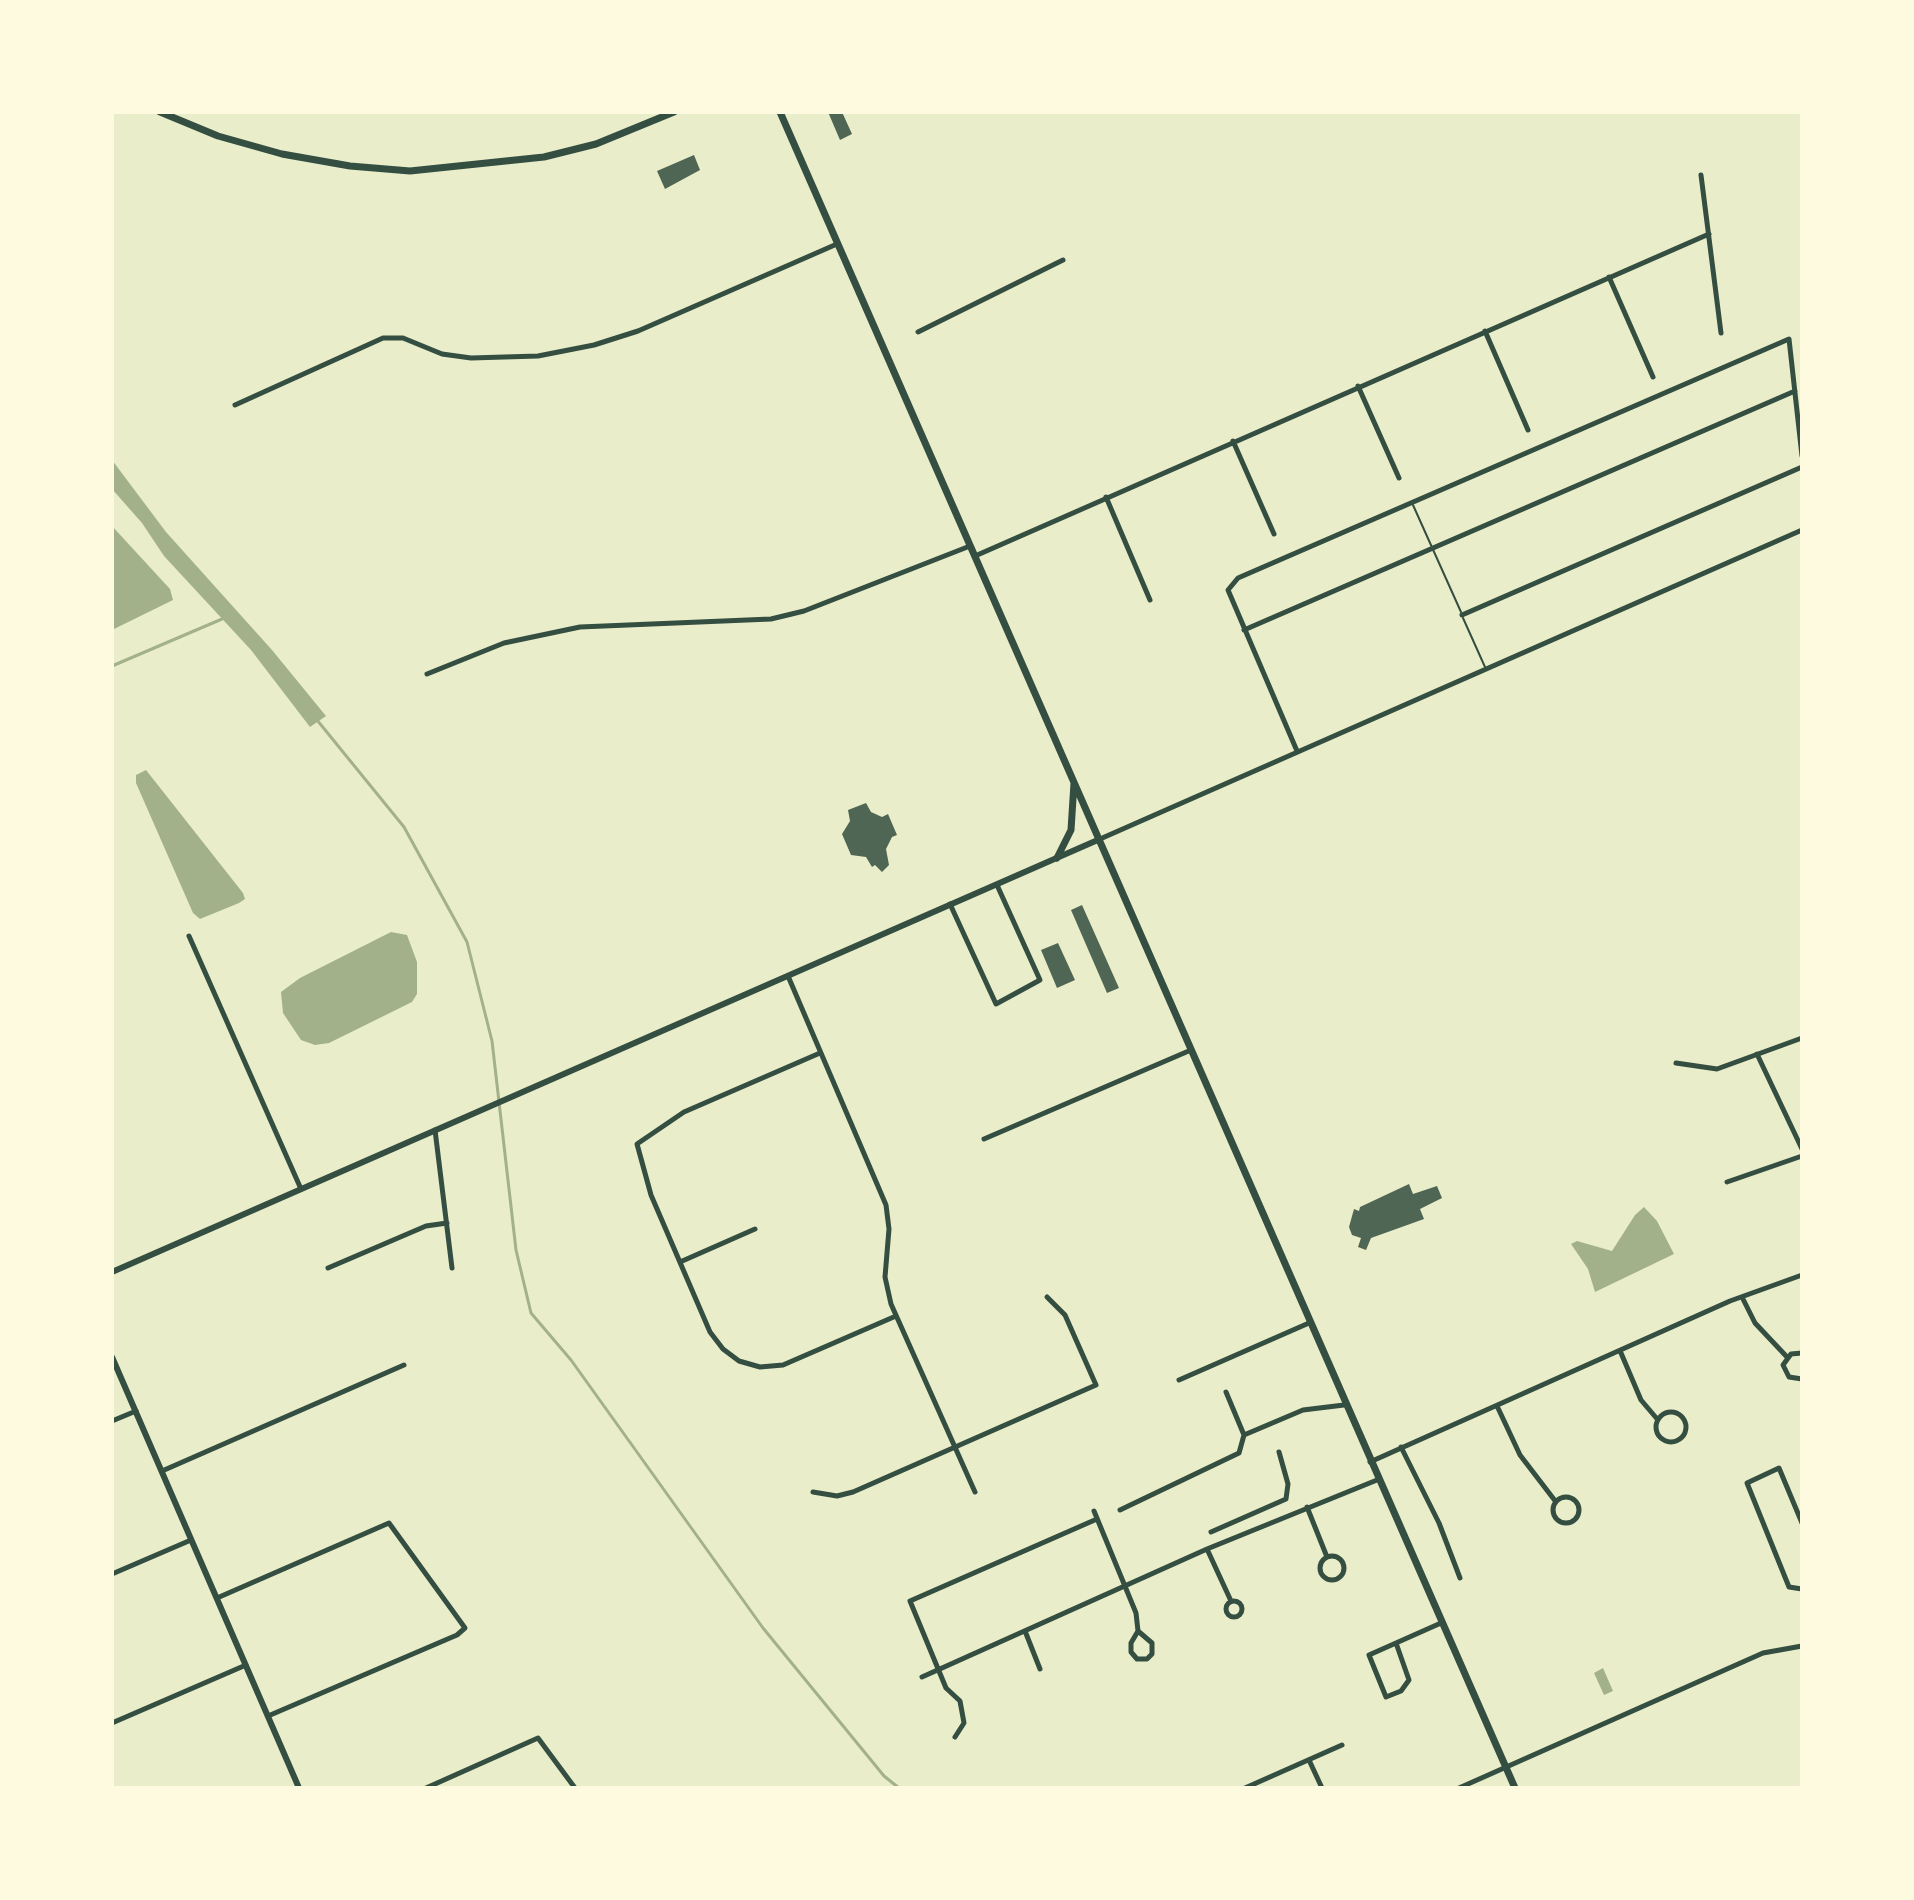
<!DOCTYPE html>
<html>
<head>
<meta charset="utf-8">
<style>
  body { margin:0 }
  #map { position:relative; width:1914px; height:1900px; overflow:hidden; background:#e9edc9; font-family:Quicksand,sans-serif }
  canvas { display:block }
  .frame { position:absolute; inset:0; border:114px solid #fefae0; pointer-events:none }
</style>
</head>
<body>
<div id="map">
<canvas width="1914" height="1900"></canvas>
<div class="frame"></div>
</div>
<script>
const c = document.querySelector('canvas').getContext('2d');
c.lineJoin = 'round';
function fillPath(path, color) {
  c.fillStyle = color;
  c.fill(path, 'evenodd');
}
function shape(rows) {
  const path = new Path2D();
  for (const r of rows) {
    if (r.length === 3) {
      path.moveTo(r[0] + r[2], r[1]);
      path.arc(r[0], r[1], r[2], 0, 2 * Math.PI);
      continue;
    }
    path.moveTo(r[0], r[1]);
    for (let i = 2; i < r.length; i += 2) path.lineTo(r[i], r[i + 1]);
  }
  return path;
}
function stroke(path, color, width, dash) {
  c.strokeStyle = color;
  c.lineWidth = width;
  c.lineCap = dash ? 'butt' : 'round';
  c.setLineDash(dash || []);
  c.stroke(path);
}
fillPath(shape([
  [112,460,166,532,272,650,326,716,310,727,251,650,164,556,142,523,112,489],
  [112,526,170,589,173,600,112,630],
  [146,770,243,893,245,899,239,903,200,919,193,913,136,783,136,775],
  [391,932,407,935,417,962,417,994,412,1002,329,1043,315,1045,301,1040,283,1013,281,992,300,978],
  [1644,1207,1657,1221,1674,1254,1595,1292,1588,1269,1571,1244,1577,1241,1612,1251,1635,1215],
  [1603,1668,1613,1691,1604,1695,1594,1673]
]), '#a3b18a');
stroke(shape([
  [112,666,222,619],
  [317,720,404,827,467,942,492,1041,516,1250,531,1313,571,1360,763,1628,884,1776,899,1788]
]), '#a3b18a', 3);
fillPath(shape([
  [828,112,842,112,852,134,840,140],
  [694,155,700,170,665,189,657,171],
  [866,803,871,812,882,817,888,814,897,835,892,837,886,849,889,865,882,872,875,865,872,867,866,857,851,855,842,834,850,821,848,810],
  [1082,905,1119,988,1107,993,1071,910],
  [1058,943,1075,980,1057,988,1041,950],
  [1409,1184,1413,1194,1437,1186,1442,1198,1420,1209,1424,1219,1371,1238,1366,1250,1358,1247,1361,1238,1352,1235,1349,1227,1354,1209,1359,1211,1360,1207]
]), '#4f6655');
stroke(shape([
  [1413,505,1461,612],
  [1463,618,1485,667]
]), '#344e41', 2);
stroke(shape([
  [1701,175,1721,333],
  [1609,277,1653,377],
  [1485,331,1528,430],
  [918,332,1063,260],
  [1358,386,1399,478],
  [235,405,383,338,403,338,442,354,471,358,538,356,594,345,638,331,837,244],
  [1233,441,1274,534],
  [1106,497,1150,600],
  [975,556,1709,234],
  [1462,615,1802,467],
  [1244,630,1795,391],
  [427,674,504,643,580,627,771,619,804,611,970,546],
  [1297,751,1228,590,1238,578,1789,339,1802,456],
  [1100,839,1802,530],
  [950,904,996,1004,1040,980,997,885],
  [189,936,301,1189],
  [788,976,886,1205,889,1229,885,1277,891,1304,975,1492],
  [820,1053,684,1112,637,1144,651,1195,710,1332,723,1349,739,1361,760,1367,783,1365,896,1316],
  [1757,1054,1802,1149],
  [1676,1063,1717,1069,1802,1038],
  [435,1130,452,1268],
  [984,1139,1191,1050],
  [1727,1182,1802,1156],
  [680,1262,755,1229],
  [328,1268,426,1226,447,1223],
  [1742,1297,1755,1323,1787,1357],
  [1621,1353,1641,1400,1658,1420],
  [1802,1353,1791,1354,1783,1365,1789,1377,1802,1379],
  [1179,1380,1309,1323],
  [1226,1392,1244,1435],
  [1498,1408,1520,1455,1556,1502],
  [1671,1427,15],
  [112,1421,136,1411],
  [1401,1447,1439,1523,1460,1578],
  [1370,1462,1730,1301,1802,1275],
  [162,1471,404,1365],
  [813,1492,837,1496,853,1492,1096,1385,1065,1315,1047,1297],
  [1566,1510,13],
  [1307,1507,1327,1557],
  [1120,1510,1239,1453,1244,1435,1303,1410,1344,1405],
  [1094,1511,1136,1613,1138,1631,1131,1643,1131,1652,1137,1659,1147,1659,1152,1654,1152,1643,1138,1631],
  [1802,1523,1779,1468,1747,1483,1789,1587,1802,1589],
  [1211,1532,1286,1499,1288,1484,1279,1452],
  [1207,1549,1231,1601],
  [1332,1568,12],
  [112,1574,191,1540],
  [217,1598,389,1523,465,1628,457,1635,268,1716],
  [1234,1609,8],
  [1025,1631,1040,1669],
  [1396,1643,1409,1680,1401,1691,1386,1697,1369,1655,1441,1623],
  [922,1677,1207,1549,1377,1480],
  [112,1723,246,1665],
  [955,1737,964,1723,960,1701,946,1688,910,1601,1097,1519],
  [1309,1760,1322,1788],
  [426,1788,538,1738,575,1788],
  [1245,1788,1342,1745],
  [1459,1788,1763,1653,1802,1646]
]), '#344e41', 5);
stroke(shape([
  [112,1272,1100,839],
  [112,1357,299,1788]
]), '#344e41', 6);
stroke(shape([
  [780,112,1515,1788],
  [1057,858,1071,830,1074,783]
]), '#344e41', 7);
stroke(shape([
  [160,112,218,136,282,154,350,166,410,171,544,157,596,144,674,112]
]), '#344e41', 7);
</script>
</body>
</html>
